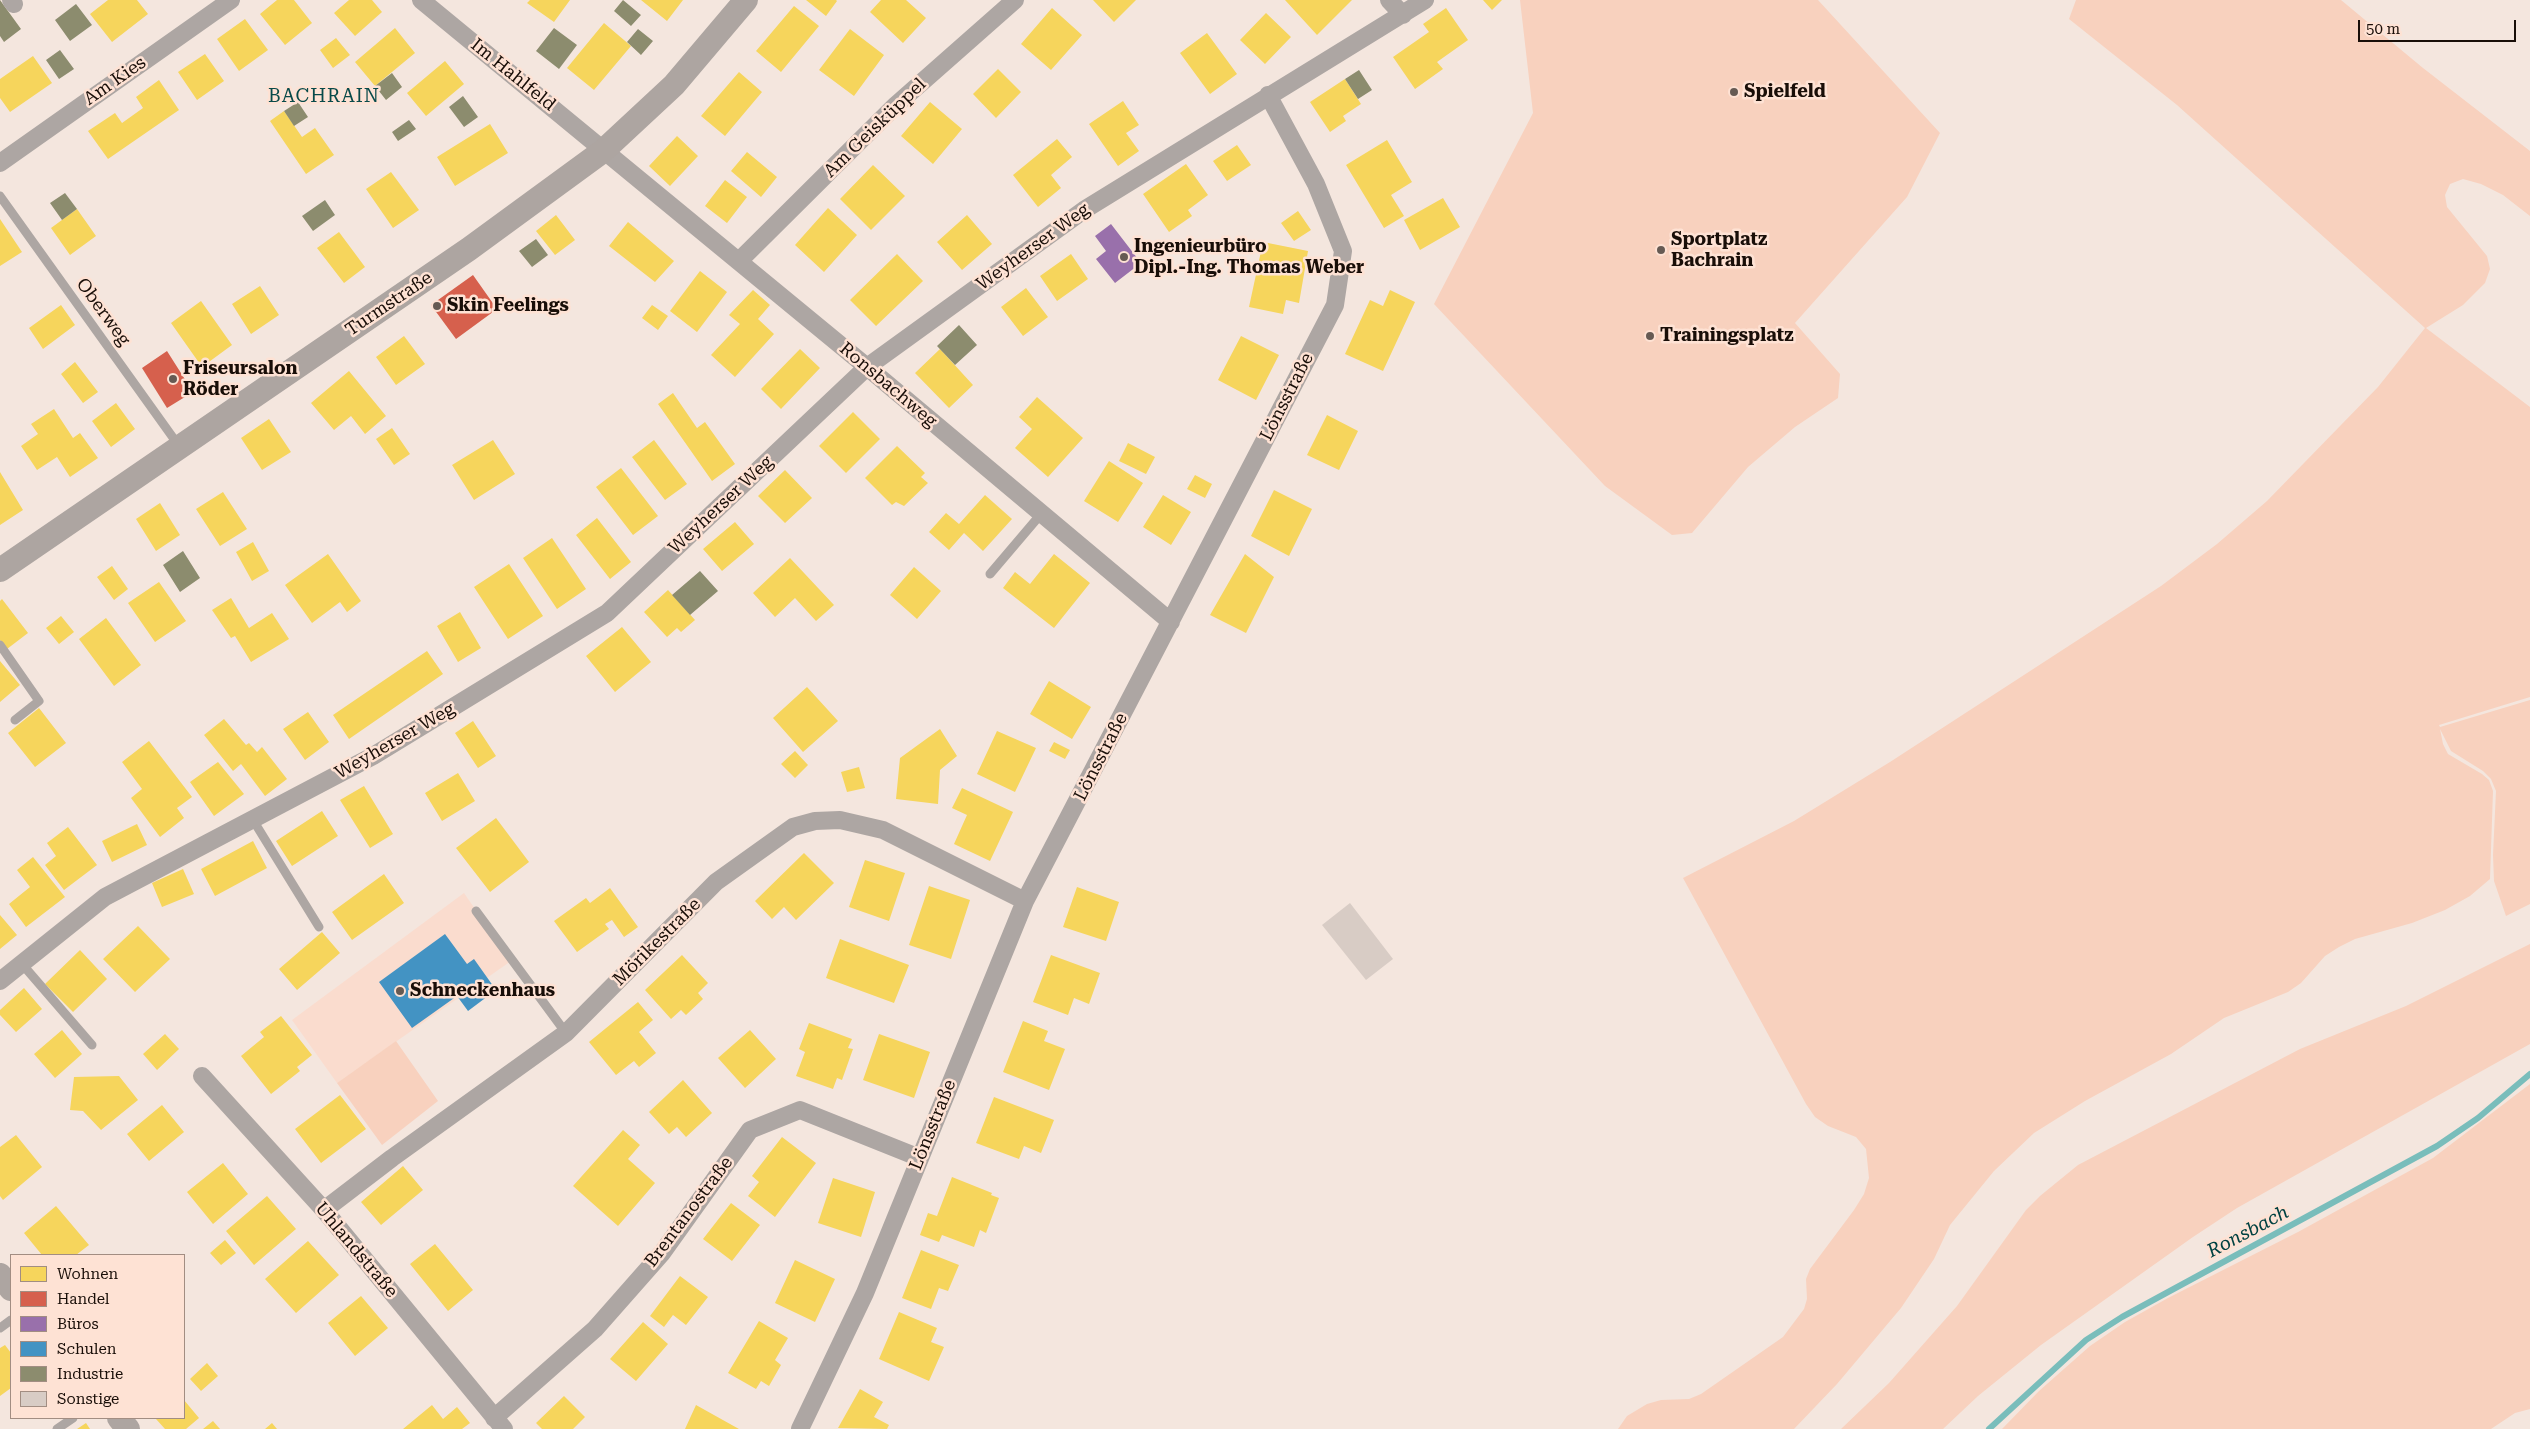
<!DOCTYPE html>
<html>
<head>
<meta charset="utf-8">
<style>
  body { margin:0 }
  #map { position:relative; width:2530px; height:1429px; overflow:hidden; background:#f4e6de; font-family:"Roboto Serif",serif }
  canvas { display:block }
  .legend { position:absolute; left:10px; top:1254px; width:175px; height:165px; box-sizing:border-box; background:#fee2d4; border:1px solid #a28d82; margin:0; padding:6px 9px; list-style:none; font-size:15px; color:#190e08 }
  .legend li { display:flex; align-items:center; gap:10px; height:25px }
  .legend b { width:25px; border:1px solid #a28d82 }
  .scale { position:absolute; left:2358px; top:20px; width:158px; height:22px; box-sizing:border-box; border:2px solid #190e08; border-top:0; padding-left:6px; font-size:15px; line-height:18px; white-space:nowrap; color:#190e08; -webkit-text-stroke:4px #fee2d4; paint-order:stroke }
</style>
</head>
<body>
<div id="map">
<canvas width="2530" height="1429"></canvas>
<ul class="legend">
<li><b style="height:14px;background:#f6d55c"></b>Wohnen</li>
<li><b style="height:14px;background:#d6604d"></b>Handel</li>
<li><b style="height:14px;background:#9970ab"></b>Büros</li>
<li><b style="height:14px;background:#4393c3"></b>Schulen</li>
<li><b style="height:14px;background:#8c8c6e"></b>Industrie</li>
<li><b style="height:14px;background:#d8ccc5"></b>Sonstige</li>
</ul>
<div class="scale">50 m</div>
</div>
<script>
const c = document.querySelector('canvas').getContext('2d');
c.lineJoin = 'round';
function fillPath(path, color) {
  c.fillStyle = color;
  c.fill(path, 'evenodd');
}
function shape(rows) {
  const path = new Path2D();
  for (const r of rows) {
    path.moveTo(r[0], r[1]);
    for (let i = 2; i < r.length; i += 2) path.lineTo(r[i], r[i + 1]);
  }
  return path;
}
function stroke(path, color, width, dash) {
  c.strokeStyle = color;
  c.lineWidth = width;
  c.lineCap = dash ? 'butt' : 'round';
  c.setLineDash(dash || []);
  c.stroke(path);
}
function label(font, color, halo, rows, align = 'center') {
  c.font = font + ' "Roboto Serif",serif';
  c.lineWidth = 5;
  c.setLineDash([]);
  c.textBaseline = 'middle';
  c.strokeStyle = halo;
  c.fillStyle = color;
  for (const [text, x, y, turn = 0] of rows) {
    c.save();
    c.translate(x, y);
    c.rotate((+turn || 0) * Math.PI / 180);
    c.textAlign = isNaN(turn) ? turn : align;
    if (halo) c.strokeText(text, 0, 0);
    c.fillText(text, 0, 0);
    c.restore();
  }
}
fillPath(shape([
  [464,893,511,961,337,1083,292,1020]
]), '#fadcce');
fillPath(shape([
  [1520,0,1818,0,1940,133,1907,197,1795,323,1840,374,1838,398,1795,427,1748,467,1692,533,1672,535,1605,486,1434,304,1533,113],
  [2076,0,2341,0,2423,68,2530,151,2530,216,2503,195,2481,184,2463,179,2450,184,2445,195,2447,207,2487,256,2490,269,2485,283,2463,305,2426,328,2530,407,2530,697,2439,725,2440,727,2530,700,2530,904,2506,916,2494,881,2493,855,2496,791,2491,779,2483,771,2451,751,2440,729,2443,744,2448,754,2482,774,2489,780,2493,791,2490,879,2470,896,2445,910,2412,923,2355,939,2339,947,2325,956,2301,983,2288,992,2224,1018,2171,1054,2085,1101,2034,1133,1994,1171,1950,1225,1934,1259,1901,1308,1837,1384,1794,1429,1618,1429,1627,1416,1647,1404,1661,1400,1689,1399,1701,1394,1783,1337,1804,1309,1807,1299,1806,1279,1810,1269,1854,1210,1864,1194,1869,1178,1866,1149,1856,1137,1828,1126,1815,1117,1806,1104,1683,878,1794,821,1890,762,2161,586,2217,544,2267,501,2378,387,2425,328,2177,105,2069,19],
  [2530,944,2530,1044,2237,1208,2193,1237,2041,1345,1978,1396,1943,1429,1841,1429,1889,1383,1957,1306,2026,1210,2040,1196,2078,1165,2300,1049,2406,1006],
  [396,1041,438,1101,382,1145,337,1083],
  [2530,1084,2530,1409,2515,1413,2491,1429,2002,1429,2039,1391,2090,1346,2125,1322,2168,1298,2298,1232,2433,1158]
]), '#f8d1be');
fillPath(shape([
  [108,0,137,0,148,14,112,42,90,14],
  [277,0,294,0,312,23,285,45,260,14],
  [349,0,372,0,382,12,355,36,334,13],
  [530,0,570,0,554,22,527,3],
  [641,0,683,0,667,21],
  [806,0,836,0,837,1,826,16],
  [881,0,906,0,926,18,903,43,870,12],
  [1093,0,1136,0,1114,22],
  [1285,0,1352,0,1317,35],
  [1483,0,1502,0,1492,10],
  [794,6,819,26,781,72,756,51],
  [1052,8,1082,35,1051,70,1021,44],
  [1446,8,1468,40,1437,62,1443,69,1415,89,1393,57,1429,32,1423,24],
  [1266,13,1291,37,1265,64,1240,40],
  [245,19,268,50,239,71,217,39],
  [604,23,631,46,594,90,567,68],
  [395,28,415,53,375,86,355,62],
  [850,29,884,55,854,96,819,70],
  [1207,33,1237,74,1210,94,1180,53],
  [336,38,350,55,333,68,320,50],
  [205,54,224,81,197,100,178,72],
  [33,56,52,83,10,112,0,98,0,79],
  [445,61,464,84,426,116,407,93],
  [998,69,1021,92,996,118,973,94],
  [739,72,762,92,725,136,701,116],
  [1345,79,1361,104,1343,116,1346,121,1330,132,1310,102],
  [159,80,179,110,108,159,88,131,115,113,122,123,143,108,136,97],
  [1123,101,1139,125,1126,133,1139,151,1118,166,1089,124],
  [930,102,962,129,933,164,901,136],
  [284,111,302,137,315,128,334,155,306,174,270,121],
  [490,124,508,153,455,186,437,157],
  [677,136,698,156,670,186,649,166],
  [1057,139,1072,157,1051,175,1061,188,1038,207,1013,175],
  [1387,140,1412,182,1391,195,1404,216,1384,228,1346,165],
  [1237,145,1251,165,1227,181,1213,161],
  [747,152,777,177,761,197,731,171],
  [1186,164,1208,195,1188,210,1192,216,1169,232,1143,194],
  [873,165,905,196,871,230,840,199],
  [391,172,419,210,393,228,366,189],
  [725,180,747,197,727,223,705,206],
  [1443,198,1460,227,1420,250,1404,220],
  [828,208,857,235,824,272,795,245],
  [77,209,96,236,70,255,51,228],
  [1298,211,1311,230,1294,241,1281,223],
  [556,215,575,240,555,255,536,231],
  [967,215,992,244,962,270,937,242],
  [0,219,22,252,0,266],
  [628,222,674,261,655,282,609,246],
  [339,232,365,267,344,283,317,248],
  [1263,242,1308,251,1299,303,1286,300,1283,314,1249,307],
  [897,254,923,281,876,326,850,300],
  [1071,254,1088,279,1057,301,1040,276],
  [700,271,727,292,697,332,670,311],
  [260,286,279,315,251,334,232,304],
  [1026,288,1048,317,1023,336,1001,307],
  [753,290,770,305,758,319,774,334,735,377,711,355,740,324,729,315],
  [1390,290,1415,302,1383,371,1345,354,1370,300,1383,306],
  [201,301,232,345,202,367,171,323],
  [61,305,75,325,43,349,29,328],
  [652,305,668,316,658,330,642,318],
  [404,336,425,364,396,385,376,357],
  [1241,336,1279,355,1256,400,1218,380],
  [800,349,820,368,781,409,761,389],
  [940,349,973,385,949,408,915,373],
  [75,362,98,392,83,403,61,374],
  [349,371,386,416,365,434,351,416,334,430,311,403],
  [673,393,697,428,705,422,735,464,712,481,658,404],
  [1037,397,1083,438,1048,477,1015,448,1032,429,1019,417],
  [116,403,135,429,111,447,92,421],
  [54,409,73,438,80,433,98,458,70,477,57,457,37,470,21,446,38,434,31,424],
  [853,412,880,439,846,473,819,446],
  [1327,415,1358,431,1339,470,1307,455],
  [269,419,291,452,262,470,241,438],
  [392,428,410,454,394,465,376,439],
  [493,440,515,474,474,500,452,465],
  [654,440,687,484,665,500,632,457],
  [1128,443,1155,457,1146,474,1119,461],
  [897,446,925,473,921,477,928,483,904,506,896,502,892,505,865,478],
  [1109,461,1143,483,1118,522,1084,501],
  [621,468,658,516,633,535,596,487],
  [785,470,812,498,785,523,758,496],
  [0,472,23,510,0,525],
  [1195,475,1212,484,1205,498,1187,489],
  [1274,490,1312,509,1289,556,1251,536],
  [223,492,247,529,220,546,196,509],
  [985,495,1012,519,983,551,964,533,949,550,929,532,946,513,959,524],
  [1163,495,1191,512,1171,545,1143,527],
  [160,503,180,535,156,551,136,519],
  [597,518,631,562,610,579,576,535],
  [735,522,754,544,722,571,703,549],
  [552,538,586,589,557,609,523,558],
  [253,542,269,571,252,581,236,552],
  [328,554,361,601,347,612,340,602,312,623,285,585],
  [1054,554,1090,583,1054,628,1003,588,1015,572,1030,584],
  [1245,554,1274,577,1246,633,1210,615],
  [790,558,834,605,816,621,795,598,775,617,753,593],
  [509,564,543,616,508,639,474,587],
  [112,566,128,589,114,600,97,577],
  [914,567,941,591,917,619,890,595],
  [159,582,186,621,155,642,128,603],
  [668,590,695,620,681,632,677,628,667,637,644,612],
  [231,598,249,628,272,613,289,639,251,662,235,636,231,638,212,610],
  [2,599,28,633,7,649,0,640,0,601],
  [460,612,481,648,458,662,437,626],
  [61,616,74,632,59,644,46,628],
  [106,618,141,665,114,686,79,639],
  [622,627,651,662,615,692,586,656],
  [427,651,443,674,349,739,333,715],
  [0,661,20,685,0,702],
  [1049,681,1091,707,1072,739,1030,714],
  [807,687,838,721,803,752,773,718],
  [39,708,66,743,35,767,8,733],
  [308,712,329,742,305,760,283,729],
  [224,719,246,745,249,743,257,752,262,747,287,779,265,796,241,764,233,771,204,735],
  [473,721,496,756,478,768,455,733],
  [940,729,957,756,940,770,938,804,896,799,900,758],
  [997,731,1036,748,1015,792,977,774],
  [149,741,192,797,177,808,184,818,160,837,131,798,142,789,122,762],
  [1054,742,1070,750,1065,759,1049,751],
  [795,751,808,765,795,778,781,764],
  [218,762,244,794,214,816,190,782],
  [859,767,865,788,847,792,841,772],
  [458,773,475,801,442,821,425,793],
  [364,786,393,834,370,848,340,800],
  [962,788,1013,812,990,861,954,844,967,815,952,808],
  [322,811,338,836,292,866,276,841],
  [496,818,529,862,490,892,456,848],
  [137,824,147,845,112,862,102,841],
  [68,827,97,865,64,890,45,865,56,856,47,843],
  [253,841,267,868,215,896,201,869],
  [804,853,834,883,796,920,784,907,772,919,755,901],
  [33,857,65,897,26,927,9,904,30,887,17,870],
  [865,860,905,873,889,921,849,907],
  [183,869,194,894,162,907,152,883],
  [384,874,404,903,352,940,332,912],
  [929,886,970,900,951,959,909,945],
  [1077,887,1119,902,1106,941,1063,927],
  [610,888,638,927,624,937,612,920,605,924,609,929,577,952,554,921,586,898,590,903],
  [0,915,17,935,0,949],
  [138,926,170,959,135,992,103,959],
  [322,932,340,953,297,990,279,969],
  [840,939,909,965,894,1003,826,978],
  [80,950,107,979,73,1012,45,984],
  [682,955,708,983,698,993,703,999,686,1015,681,1010,671,1019,645,990],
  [1051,955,1100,973,1089,1004,1074,998,1068,1015,1033,1002],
  [24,988,42,1009,16,1032,0,1015,0,1010],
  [638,1002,653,1020,639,1032,656,1053,639,1067,634,1061,616,1075,589,1042],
  [281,1016,312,1055,297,1067,300,1071,271,1094,241,1056,264,1037,260,1032],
  [1023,1021,1048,1031,1044,1041,1065,1049,1049,1090,1003,1072],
  [809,1023,852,1039,848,1048,853,1049,842,1080,837,1078,833,1089,796,1076,805,1052,799,1049],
  [62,1030,82,1054,55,1078,34,1054],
  [750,1030,776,1059,745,1088,718,1058],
  [165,1034,179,1049,157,1070,143,1054],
  [879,1034,930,1052,914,1098,863,1080],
  [119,1076,138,1100,101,1130,83,1111,70,1110,74,1077],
  [683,1080,712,1113,686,1137,677,1127,669,1134,649,1112],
  [340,1095,366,1129,321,1163,295,1129],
  [994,1097,1054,1120,1041,1153,1024,1146,1019,1159,976,1143],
  [162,1105,184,1132,149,1161,127,1134],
  [623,1130,640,1145,628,1159,655,1183,618,1226,573,1186],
  [16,1135,42,1167,3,1200,0,1196,0,1147],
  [782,1137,816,1163,775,1217,748,1196,759,1182,752,1176],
  [223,1163,248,1194,213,1224,187,1192],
  [403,1166,423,1190,381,1225,361,1202],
  [952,1177,992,1193,991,1195,999,1198,986,1233,980,1230,974,1247,942,1235,939,1242,920,1235,928,1213,937,1216],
  [833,1178,875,1192,861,1237,818,1223],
  [267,1196,296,1229,254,1265,226,1231],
  [731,1203,760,1225,732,1261,703,1239],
  [56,1206,89,1245,76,1255,42,1255,24,1233],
  [225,1240,236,1253,221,1265,210,1253],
  [308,1241,339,1275,296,1313,265,1279],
  [435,1244,473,1290,448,1311,410,1264],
  [921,1250,959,1265,948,1291,939,1288,931,1309,902,1298],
  [795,1260,835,1279,815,1322,775,1303],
  [680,1276,708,1297,686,1325,673,1315,664,1327,650,1316],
  [361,1296,388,1328,355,1356,328,1323],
  [899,1312,937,1328,931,1342,944,1347,929,1381,879,1359],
  [759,1321,788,1338,775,1360,781,1365,769,1386,761,1381,756,1389,728,1373],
  [643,1322,668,1344,636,1381,610,1359],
  [5,1345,11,1353,11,1388,0,1396,0,1348],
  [207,1363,218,1376,201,1391,190,1379],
  [860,1389,883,1402,874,1417,889,1425,887,1429,838,1428],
  [564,1396,585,1417,573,1429,542,1429,536,1423],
  [184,1400,199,1418,186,1429,165,1429,156,1419,184,1418],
  [432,1405,443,1419,457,1407,470,1423,462,1429,403,1429],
  [696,1405,739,1429,685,1429],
  [213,1421,220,1429,203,1429],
  [86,1423,90,1429,77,1429],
  [272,1423,277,1429,265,1429]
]), '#f6d55c');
fillPath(shape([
  [473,275,497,309,456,339,431,305],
  [167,351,193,392,167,408,142,368]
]), '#d6604d');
fillPath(shape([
  [1111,224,1141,263,1115,283,1096,259,1106,251,1095,236]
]), '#9970ab');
fillPath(shape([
  [445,934,467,964,474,959,496,990,468,1011,457,996,412,1028,379,982]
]), '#4393c3');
fillPath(shape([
  [0,0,21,29,4,42,0,36],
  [623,0,641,15,631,26,614,11],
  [76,4,92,25,70,41,55,20],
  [554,28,577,45,559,69,536,51],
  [638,29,653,41,641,55,627,42],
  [60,50,74,69,59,79,46,60],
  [1359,70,1372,90,1358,99,1345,79],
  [392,73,402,87,386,100,375,86],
  [463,96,478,117,464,127,449,107],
  [298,102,308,117,294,126,284,111],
  [409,120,416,129,398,141,392,132],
  [65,193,77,209,62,220,50,203],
  [325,200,335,215,313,231,302,216],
  [536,239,548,255,532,267,519,251],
  [959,325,977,345,955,365,937,346],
  [183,551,200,578,180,592,163,565],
  [700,571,718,591,690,615,672,595]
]), '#8c8c6e');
stroke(shape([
  [1989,1429,2086,1340,2122,1317,2437,1146,2478,1118,2530,1074]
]), '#79bdbb', 6);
fillPath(shape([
  [1350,903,1393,959,1366,980,1322,925]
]), '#d8ccc5');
stroke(shape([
  [0,196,179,446],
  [990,574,1041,514],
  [0,645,39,701,15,720],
  [253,820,319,927],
  [476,911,566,1033],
  [22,964,92,1045],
  [0,1328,11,1320],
  [57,1429,73,1418]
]), '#ada6a3', 9);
stroke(shape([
  [11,0,14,4],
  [421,0,867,367,1171,622],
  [1389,0,1403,15],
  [0,163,231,0],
  [739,261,896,105,1015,0],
  [0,981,105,897,373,756,607,613,867,367,1084,210,1425,0],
  [202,1076,324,1210,504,1429],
  [324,1210,392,1158,566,1033,716,882,793,827,815,821,840,820,883,830,1025,901],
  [494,1418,595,1329,662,1253,750,1130,800,1110,920,1158],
  [800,1429,865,1293,1025,901,1335,305,1343,251,1316,184,1268,95]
]), '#ada6a3', 18);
stroke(shape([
  [0,570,469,249,603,151,674,85,746,0],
  [0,1275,11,1289],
  [119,1418,128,1429]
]), '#ada5a1', 24);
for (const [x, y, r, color] of [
  [1734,92,5,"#665a53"],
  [1661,250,5,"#665a53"],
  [1124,257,5,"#665a53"],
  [437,306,5,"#665a53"],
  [1650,336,5,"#665a53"],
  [173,379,5,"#665a53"],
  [400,991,5,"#665a53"]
]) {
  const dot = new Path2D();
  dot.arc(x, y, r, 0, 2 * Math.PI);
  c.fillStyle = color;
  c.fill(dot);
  stroke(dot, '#fee2d4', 2);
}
label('18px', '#190e08', '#fee2d4', [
  ["Im Hahlfeld",513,75,39],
  ["Am Kies",115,81,-35],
  ["Am Geisküppel",875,128,-44],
  ["Weyherser Weg",1033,247,-36],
  ["Turmstraße",389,304,-34],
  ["Oberweg",103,312,54],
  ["Ronsbachweg",888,385,40],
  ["Lönsstraße",1287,397,-63],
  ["Weyherser Weg",721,505,-43],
  ["Weyherser Weg",395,741,-30],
  ["Lönsstraße",1101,757,-63],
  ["Mörikestraße",657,942,-45],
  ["Lönsstraße",933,1125,-68],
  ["Brentanostraße",689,1212,-53],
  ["Uhlandstraße",356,1250,50]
]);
label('bold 18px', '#190e08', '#fee2d4', [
  ["Spielfeld",1744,92],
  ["Sportplatz",1671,240],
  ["Bachrain",1671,261],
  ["Ingenieurbüro",1134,247],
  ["Dipl.-Ing. Thomas Weber",1134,268],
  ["Skin Feelings",447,306],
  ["Trainingsplatz",1660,336],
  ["Friseursalon",183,369],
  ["Röder",183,390],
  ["Schneckenhaus",410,991]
], 'left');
c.letterSpacing = '1px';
label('19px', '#084a4a', '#fee2d4', [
  ["BACHRAIN",324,96]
]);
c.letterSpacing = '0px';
label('italic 19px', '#004141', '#fee2d4', [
  ["Ronsbach",2248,1232,-28]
]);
</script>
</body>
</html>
